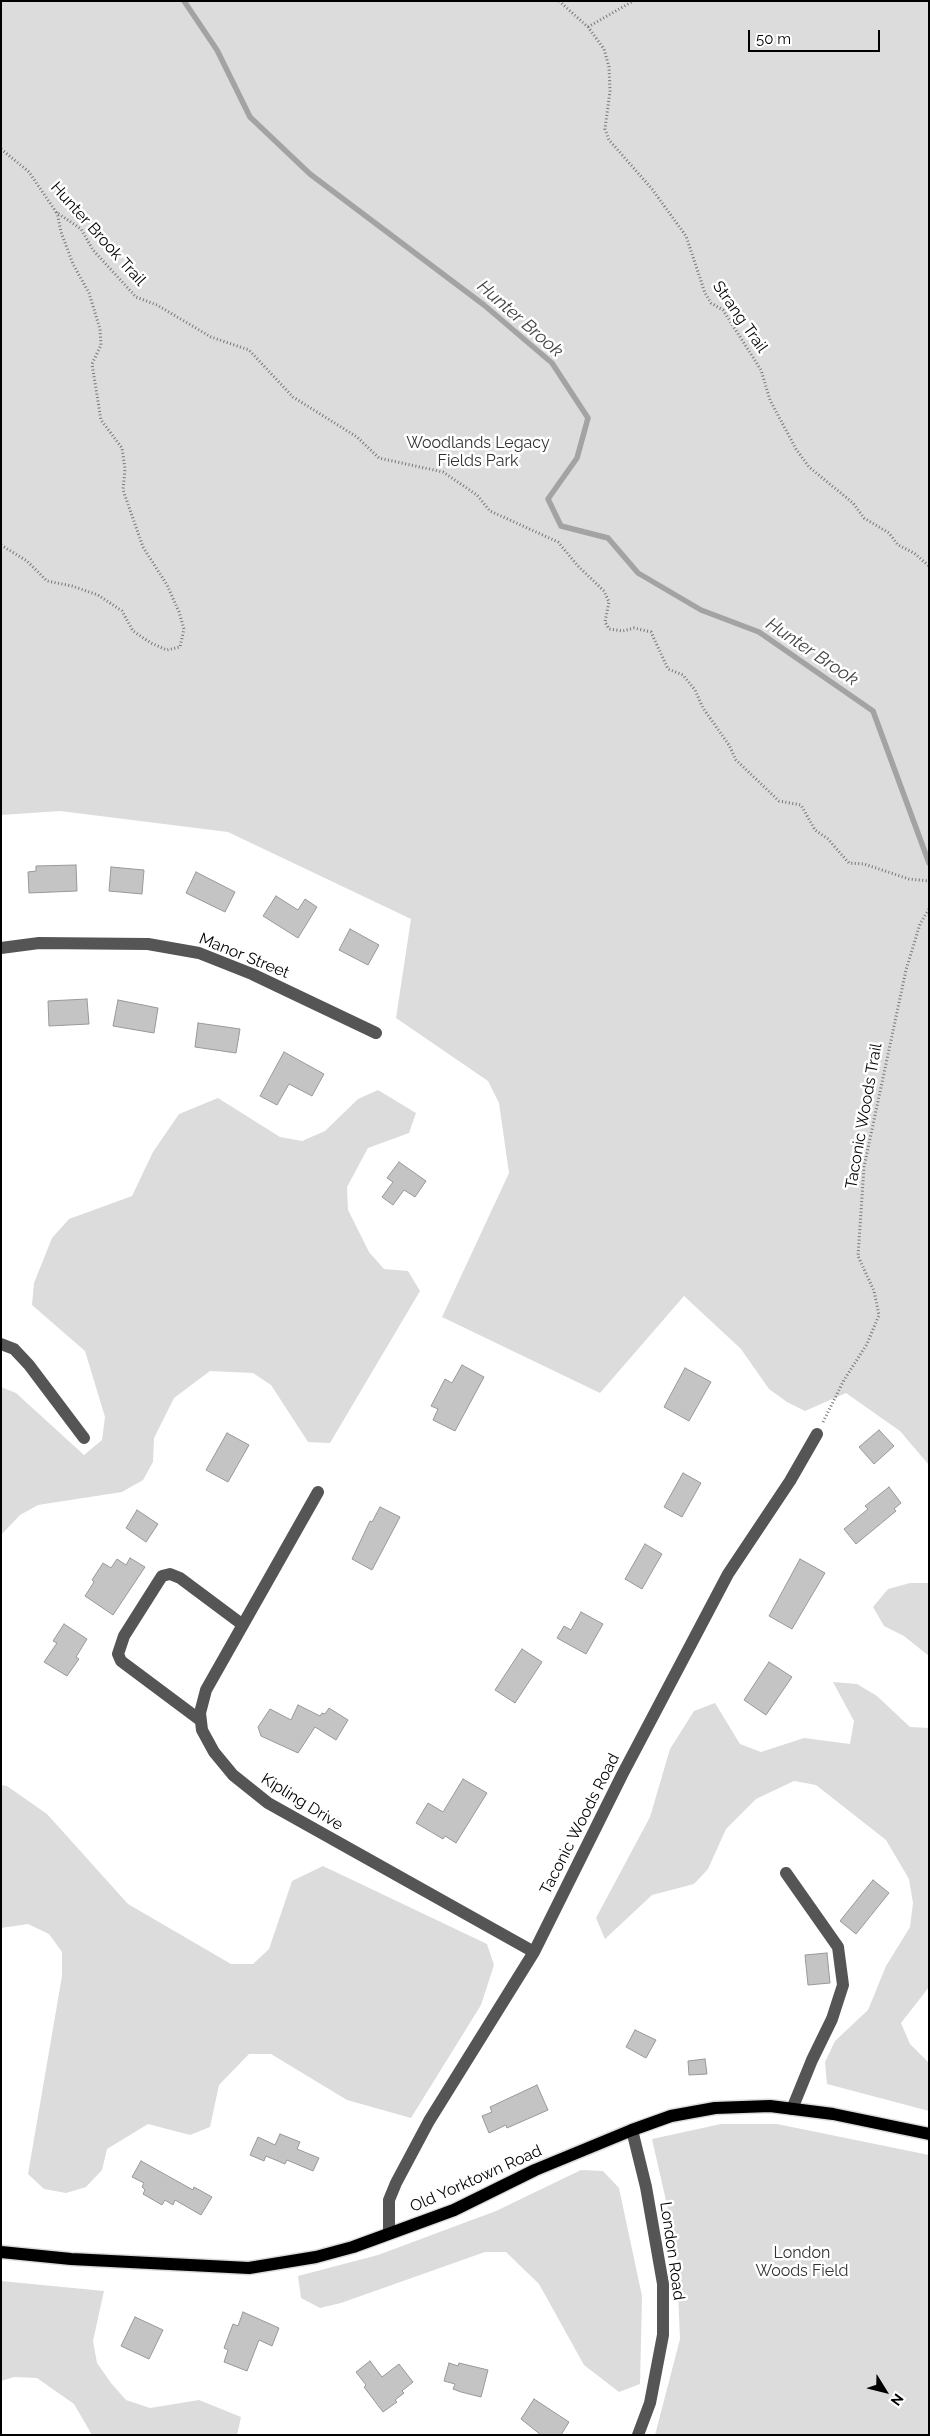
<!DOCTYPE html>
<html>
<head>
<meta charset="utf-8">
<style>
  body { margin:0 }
  #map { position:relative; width:930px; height:2436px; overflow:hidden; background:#fff; font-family:Raleway,sans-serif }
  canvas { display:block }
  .frame { position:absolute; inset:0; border:2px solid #000; pointer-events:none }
  .north { position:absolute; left:860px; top:2366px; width:50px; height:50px; -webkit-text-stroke:4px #fff; paint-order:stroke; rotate:126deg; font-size:14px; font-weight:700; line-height:20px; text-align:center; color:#000 }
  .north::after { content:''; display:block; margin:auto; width:18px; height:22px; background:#000; clip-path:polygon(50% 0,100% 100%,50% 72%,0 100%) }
  .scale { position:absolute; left:748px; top:30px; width:132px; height:22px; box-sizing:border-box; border:2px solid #000; border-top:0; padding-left:6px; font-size:15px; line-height:18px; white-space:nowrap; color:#000; -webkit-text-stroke:4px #fff; paint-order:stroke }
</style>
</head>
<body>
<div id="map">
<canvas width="930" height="2436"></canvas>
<div class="frame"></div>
<div class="north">N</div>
<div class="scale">50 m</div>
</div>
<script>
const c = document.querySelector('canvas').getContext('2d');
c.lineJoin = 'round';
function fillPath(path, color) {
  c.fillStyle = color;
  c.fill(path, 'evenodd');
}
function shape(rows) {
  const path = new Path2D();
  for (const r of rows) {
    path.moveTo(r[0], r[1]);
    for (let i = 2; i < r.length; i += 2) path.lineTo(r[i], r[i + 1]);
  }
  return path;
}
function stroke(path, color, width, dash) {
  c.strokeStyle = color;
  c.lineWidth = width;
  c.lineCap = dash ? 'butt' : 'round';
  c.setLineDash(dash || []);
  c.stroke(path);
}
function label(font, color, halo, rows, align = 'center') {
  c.font = font + ' Raleway,sans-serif';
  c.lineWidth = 5;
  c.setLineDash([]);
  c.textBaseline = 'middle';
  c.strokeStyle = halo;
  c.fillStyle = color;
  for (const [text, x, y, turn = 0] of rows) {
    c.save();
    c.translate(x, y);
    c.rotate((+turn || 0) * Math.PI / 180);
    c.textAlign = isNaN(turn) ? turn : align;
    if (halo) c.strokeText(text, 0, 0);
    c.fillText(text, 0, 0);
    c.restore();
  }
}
fillPath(shape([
  [1,1,929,1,929,1465,900,1431,846,1393,805,1411,787,1402,769,1389,741,1349,684,1296,600,1393,442,1317,509,1173,499,1103,488,1081,396,1018,411,919,228,832,60,811,1,815],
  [378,1090,416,1113,409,1133,368,1148,347,1187,348,1210,369,1252,384,1269,408,1271,420,1291,330,1443,308,1442,271,1385,253,1373,210,1371,174,1398,154,1438,153,1462,143,1480,122,1492,38,1505,20,1515,1,1535,1,1387,16,1393,84,1455,102,1440,105,1417,85,1351,32,1305,34,1283,52,1238,69,1219,132,1196,153,1152,179,1114,218,1098,280,1137,302,1141,325,1131,358,1099],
  [910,1583,929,1583,929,1656,904,1636,884,1626,873,1607,888,1589],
  [833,1682,857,1684,877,1696,910,1727,929,1728,929,1987,901,2023,910,2044,929,2063,929,2111,827,2084,825,2062,835,2041,868,2010,886,1966,910,1927,913,1903,909,1879,886,1840,816,1785,794,1781,756,1799,726,1829,708,1869,694,1884,652,1895,605,1939,596,1918,650,1817,670,1749,694,1711,715,1703,740,1744,761,1752,804,1738,850,1744,854,1721],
  [1,1785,7,1786,47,1814,128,1904,231,1964,253,1964,269,1949,292,1881,323,1866,487,1944,494,1965,481,2005,411,2118,347,2100,271,2054,249,2054,219,2085,210,2127,190,2135,148,2124,107,2149,102,2170,86,2187,66,2193,44,2189,28,2174,62,1976,62,1952,49,1934,28,1924,1,1928],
  [721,2124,777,2124,929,2155,929,2435,655,2435,680,2339,676,2245,652,2139],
  [581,2170,603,2171,619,2188,642,2296,640,2384,619,2392,584,2365,539,2284,506,2252,485,2252,341,2303,320,2308,301,2298,298,2276,378,2255,496,2211],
  [1,2281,104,2291,93,2341,97,2363,111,2383,126,2400,150,2408,199,2400,241,2417,237,2435,92,2435,74,2404,37,2378,14,2377,1,2381]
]), '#dcdcdc');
stroke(shape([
  [184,1,217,50,250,117,310,174,484,305,552,363,588,418,577,458,548,499,561,526,608,538,638,573,701,610,759,632,873,711,929,863]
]), '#a3a3a3', 5.5);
const building = shape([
  [76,865,77,891,29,893,28,872,36,871,36,866,76,865],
  [111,867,144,870,142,894,109,891,111,867],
  [196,872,235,892,225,912,186,893,196,872],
  [276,896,298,910,305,899,317,907,298,938,263,916,276,896],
  [350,929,379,945,368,965,339,950,350,929],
  [87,999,89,1024,49,1026,48,1001,87,999],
  [118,1000,158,1008,154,1033,113,1026,118,1000],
  [198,1023,240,1029,236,1053,195,1047,198,1023],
  [284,1052,324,1074,312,1096,289,1084,277,1105,260,1096,284,1052],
  [399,1162,426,1181,415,1197,404,1190,393,1205,382,1197,393,1182,387,1178,399,1162],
  [462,1365,484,1377,455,1431,433,1420,438,1409,431,1406,445,1379,452,1383,462,1365],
  [685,1368,711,1382,689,1421,664,1407,685,1368],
  [879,1430,894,1446,874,1464,859,1447,879,1430],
  [227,1433,249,1445,228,1482,206,1470,227,1433],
  [683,1473,701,1483,682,1517,664,1507,683,1473],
  [889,1487,901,1503,894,1509,896,1511,856,1544,844,1529,868,1509,865,1506,889,1487],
  [380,1507,400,1517,372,1570,352,1559,370,1521,372,1522,380,1507],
  [137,1510,158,1524,146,1542,126,1528,137,1510],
  [645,1544,662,1554,642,1589,625,1579,645,1544],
  [130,1558,145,1567,113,1615,85,1596,94,1582,92,1580,103,1563,111,1568,117,1559,126,1565,130,1558],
  [800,1559,825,1573,792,1629,769,1616,800,1559],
  [581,1612,603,1624,586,1654,557,1638,564,1626,571,1630,581,1612],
  [64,1624,87,1639,76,1657,79,1659,67,1676,44,1662,57,1643,53,1641,64,1624],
  [522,1649,542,1662,515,1703,495,1690,522,1649],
  [769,1662,792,1677,766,1715,744,1700,769,1662],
  [298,1705,320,1716,322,1713,325,1714,329,1708,348,1720,336,1740,315,1727,298,1753,261,1736,258,1727,270,1709,291,1720,298,1705],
  [463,1779,487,1793,456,1843,445,1836,443,1839,416,1823,428,1803,443,1812,463,1779],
  [873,1880,889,1893,856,1934,840,1921,873,1880],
  [827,1953,830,1983,808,1985,805,1955,827,1953],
  [635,2030,656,2040,646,2058,626,2047,635,2030],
  [705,2059,707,2074,689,2075,688,2061,705,2059],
  [537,2085,548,2110,507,2128,506,2125,489,2133,482,2116,492,2112,490,2107,537,2085],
  [280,2134,300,2142,297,2149,319,2158,313,2171,287,2160,285,2164,266,2156,264,2161,250,2155,258,2137,275,2145,280,2134],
  [141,2161,193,2190,194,2187,212,2197,201,2215,175,2200,173,2205,165,2200,162,2205,143,2194,145,2190,142,2187,144,2183,132,2177,141,2161],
  [243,2312,279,2328,272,2346,259,2340,247,2371,224,2362,228,2350,224,2348,233,2324,238,2326,243,2312],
  [135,2317,163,2330,149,2359,121,2346,135,2317],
  [370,2361,382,2377,399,2364,413,2382,402,2391,404,2393,395,2400,397,2402,383,2412,364,2387,366,2385,356,2372,370,2361],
  [449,2363,458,2366,459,2363,488,2370,481,2397,461,2392,453,2389,455,2384,444,2381,449,2363],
  [534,2399,569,2422,561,2435,541,2435,521,2419,534,2399]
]);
fillPath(building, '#c4c4c4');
stroke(building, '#999', 1);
const major = shape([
  [1,2252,71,2259,249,2268,316,2257,353,2247,454,2210,535,2170,632,2130,671,2116,715,2108,770,2106,833,2114,929,2134]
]);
stroke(major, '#dbdbdb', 15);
stroke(shape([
  [559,1,588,27,604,49,609,67,610,91,605,129,609,140,652,189,686,236,705,293,711,303,723,310,761,370,770,400,796,449,809,467,853,503,864,518,889,533,898,545,914,553,929,566],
  [588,27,633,1],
  [1,149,29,172,56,212,81,229,93,250,136,297,157,305,211,337,249,350,293,397,357,437,379,458,443,472,477,495,490,511,558,542,578,566,604,591,609,602,605,622,609,629,623,631,634,628,651,632,668,669,683,675,695,690,703,708,729,745,736,760,779,801,801,805,815,830,828,839,849,863,864,864,909,879,929,881],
  [1,545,27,561,47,581,72,586,98,595,122,611,133,631,151,643,167,650,180,647,184,629,179,612,167,585,143,547,123,490,125,469,122,448,101,420,92,364,101,345,100,329,89,293,73,264,61,232,57,212],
  [823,1422,844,1380,867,1344,879,1315,874,1291,858,1256,864,1167,906,970,920,924,929,909]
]), '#777', 3, [1, 2.5]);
stroke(shape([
  [1,948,39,943,148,944,199,953,252,974,376,1033],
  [1,1344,14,1349,29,1365,84,1438],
  [318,1492,206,1690,200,1713,202,1730,214,1752,233,1775,268,1803,534,1952],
  [200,1720,121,1661,118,1654,124,1636,162,1576,170,1574,180,1578,243,1625],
  [786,1873,838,1947,843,1985,832,2019,812,2060,792,2109],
  [632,2130,646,2187,663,2284,663,2335,650,2403,638,2435],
  [389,2233,389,2200,396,2183,429,2121,534,1952,622,1775,728,1574,790,1481,817,1434]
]), '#555', 12);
stroke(major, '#000', 12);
label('16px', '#000', '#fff', [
  ["Hunter Brook Trail",98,234,48],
  ["Strang Trail",740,317,55],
  ["Manor Street",244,956,22],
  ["Taconic Woods Trail",864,1116,-80],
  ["Kipling Drive",302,1802,32],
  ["Taconic Woods Road",580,1824,-63],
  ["Old Yorktown Road",476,2179,-24],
  ["London Road",672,2251,82]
]);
label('16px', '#333', '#fff', [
  ["Woodlands Legacy",478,443],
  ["Fields Park",478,461],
  ["London",802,2253],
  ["Woods Field",802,2271]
]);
label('italic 18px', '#444', '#fff', [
  ["Hunter Brook",520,319,41],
  ["Hunter Brook",812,652,34]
]);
</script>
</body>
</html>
